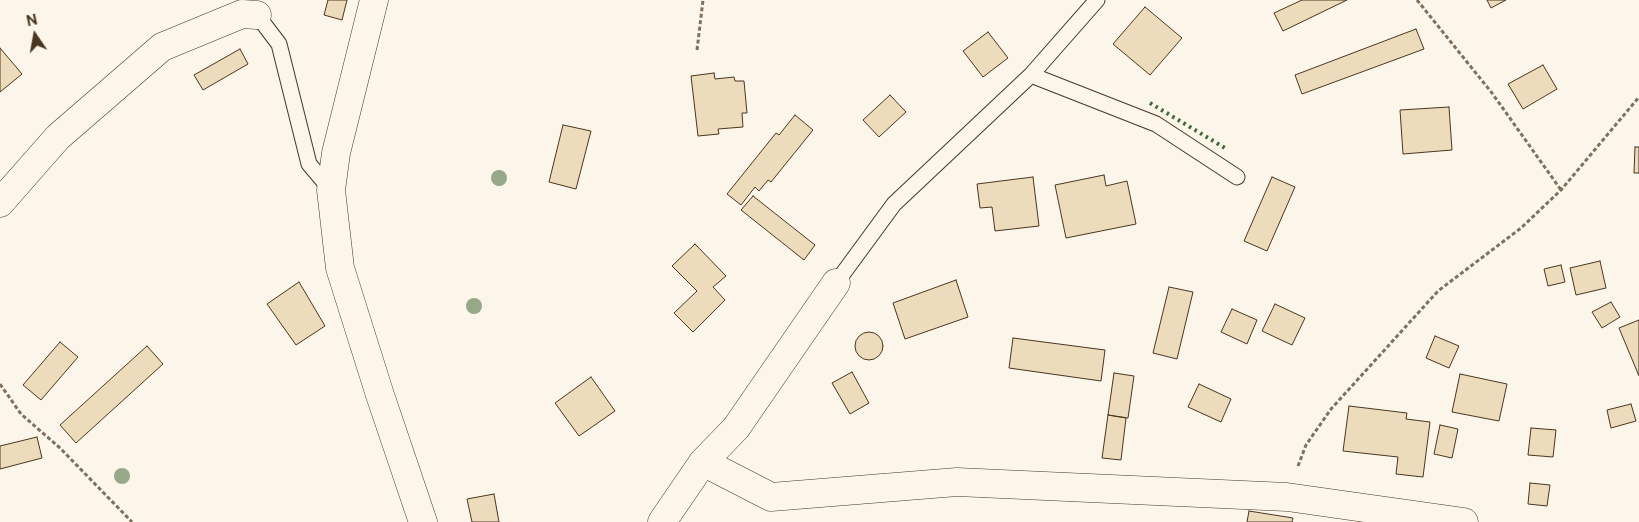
<!DOCTYPE html>
<html>
<head>
<meta charset="utf-8">
<style>
  body { margin:0 }
  #map { position:relative; width:1639px; height:522px; overflow:hidden; background:#fbf6e9; font-family:"Public Sans",sans-serif }
  canvas { display:block }
  .north { position:absolute; left:10px; top:10px; width:50px; height:50px; -webkit-text-stroke:4px #fbf6e9; paint-order:stroke; rotate:348deg; font-size:14px; font-weight:700; line-height:20px; text-align:center; color:#4a3520 }
  .north::after { content:''; display:block; margin:auto; width:18px; height:22px; background:#4a3520; clip-path:polygon(50% 0,100% 100%,50% 72%,0 100%) }
</style>
</head>
<body>
<div id="map">
<canvas width="1639" height="522"></canvas>
<div class="north">N</div>
</div>
<script>
const c = document.querySelector('canvas').getContext('2d');
c.lineJoin = 'round';
function fillPath(path, color) {
  c.fillStyle = color;
  c.fill(path, 'evenodd');
}
function shape(rows) {
  const path = new Path2D();
  for (const r of rows) {
    if (r.length === 3) {
      path.moveTo(r[0] + r[2], r[1]);
      path.arc(r[0], r[1], r[2], 0, 2 * Math.PI);
      continue;
    }
    path.moveTo(r[0], r[1]);
    for (let i = 2; i < r.length; i += 2) path.lineTo(r[i], r[i + 1]);
  }
  return path;
}
function stroke(path, color, width, dash) {
  c.strokeStyle = color;
  c.lineWidth = width;
  c.lineCap = dash ? 'butt' : 'round';
  c.setLineDash(dash || []);
  c.stroke(path);
}
const building = shape([
  [328,0,347,0,342,20,324,15,328,0],
  [1302,0,1347,0,1283,31,1274,13,1302,0],
  [1487,0,1506,0,1491,8,1487,0],
  [1145,7,1182,38,1150,75,1113,44,1145,7],
  [1416,29,1424,49,1302,94,1295,75,1416,29],
  [988,32,1008,58,983,77,963,51,988,32],
  [0,48,22,74,0,92,0,48],
  [240,49,248,64,203,90,194,75,240,49],
  [1543,65,1557,89,1523,109,1508,84,1543,65],
  [714,73,715,79,734,77,735,81,744,81,747,113,742,113,743,127,718,129,719,134,698,136,691,76,714,73],
  [890,95,906,112,879,137,863,120,890,95],
  [1449,107,1452,150,1403,154,1400,110,1449,107],
  [795,115,813,130,771,182,768,180,759,191,755,187,741,205,727,194,776,133,779,135,795,115],
  [563,125,591,131,576,189,549,182,563,125],
  [1635,147,1639,147,1639,173,1634,173,1635,147],
  [1104,175,1106,186,1127,181,1136,224,1066,238,1055,185,1104,175],
  [1033,177,1039,226,995,231,992,207,980,208,977,184,1033,177],
  [1272,177,1295,187,1267,251,1244,241,1272,177],
  [753,196,815,245,804,260,741,210,753,196],
  [695,244,726,276,713,287,725,300,693,332,674,313,697,291,672,266,695,244],
  [1600,261,1606,288,1576,295,1570,268,1600,261],
  [1561,265,1565,282,1548,286,1544,269,1561,265],
  [956,280,968,317,905,339,893,303,956,280],
  [299,282,325,326,296,345,267,304,299,282],
  [1169,287,1193,292,1177,359,1153,353,1169,287],
  [1611,302,1620,317,1602,328,1592,312,1611,302],
  [1275,304,1305,318,1292,345,1262,331,1275,304],
  [1232,309,1257,320,1247,344,1221,332,1232,309],
  [1639,320,1639,376,1619,328,1639,320],
  [869,346,14],
  [1435,336,1459,346,1449,368,1426,358,1435,336],
  [1013,338,1105,350,1101,381,1009,368,1013,338],
  [60,342,78,357,41,400,23,385,60,342],
  [147,346,163,364,76,443,60,425,147,346],
  [852,372,869,403,850,414,832,383,852,372],
  [1114,373,1134,376,1128,418,1108,415,1114,373],
  [1460,374,1507,384,1499,421,1452,412,1460,374],
  [591,377,615,411,579,436,555,403,591,377],
  [1199,384,1231,399,1221,422,1188,407,1199,384],
  [1631,404,1636,421,1611,428,1607,410,1631,404],
  [1349,406,1407,413,1406,419,1430,422,1423,477,1396,474,1398,457,1343,451,1349,406],
  [1108,415,1126,418,1121,460,1102,458,1108,415],
  [1440,425,1458,429,1452,458,1434,454,1440,425],
  [1531,428,1556,430,1553,457,1528,455,1531,428],
  [37,437,42,458,0,469,0,446,37,437],
  [1530,483,1550,485,1547,506,1528,504,1530,483],
  [494,494,499,522,472,522,467,499,494,494],
  [1249,511,1293,518,1292,522,1247,522,1249,511]
]);
fillPath(building, '#ecdcbc');
stroke(building, '#4a3520', 1);
const lane = shape([
  [257,15,279,44,309,164,331,190],
  [1031,75,1097,0],
  [836,283,894,204,1031,75,1156,124,1237,177]
]);
const street = shape([
  [374,0,336,153,331,190,340,268,380,395,423,522],
  [0,203,58,137,162,47,242,14,257,15],
  [703,462,771,497,957,482,1287,497,1464,522],
  [662,522,703,462,736,428,836,283]
]);
stroke(lane, '#4a3520', 17);
stroke(street, '#4a3520', 29);
stroke(shape([
  [1417,0,1492,93,1561,190],
  [697,50,703,0],
  [0,384,21,414,60,448,132,522],
  [1298,466,1306,445,1331,409,1438,291,1521,228,1561,190,1639,97]
]), '#7f6f5c', 3, [4, 2.5]);
stroke(lane, '#fbf6e9', 15);
stroke(street, '#fbf6e9', 28);
stroke(shape([
  [1150,103,1225,148]
]), '#436837', 4, [2.5, 4]);
c.fillStyle = '#96a887';
for (const [x, y] of [
  [499,178],
  [474,306],
  [122,476]
]) {
  c.beginPath();
  c.arc(x, y, 8, 0, 2 * Math.PI);
  c.fill();
}
</script>
</body>
</html>
